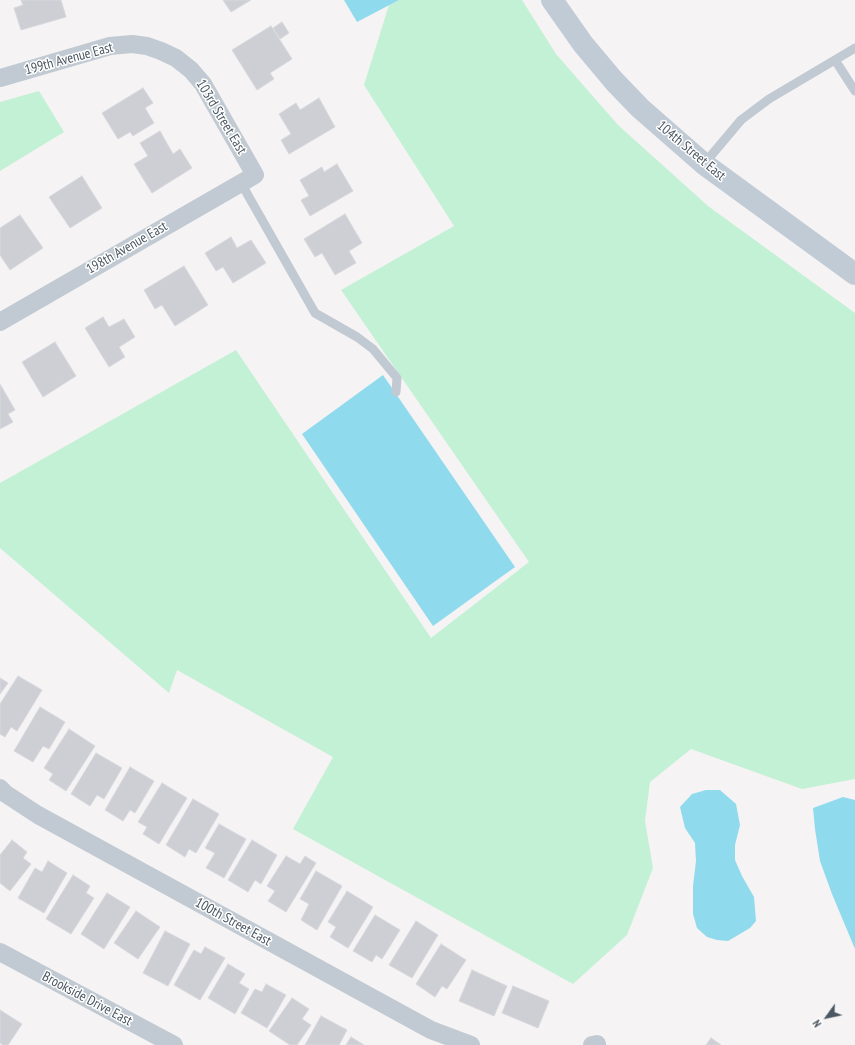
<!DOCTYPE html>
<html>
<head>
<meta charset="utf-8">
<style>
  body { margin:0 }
  #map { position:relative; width:855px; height:1045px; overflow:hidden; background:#f5f3f3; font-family:"PT Sans Narrow",sans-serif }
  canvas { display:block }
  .north { position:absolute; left:807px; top:997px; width:40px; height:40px; -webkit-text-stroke:3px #fff; paint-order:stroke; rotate:237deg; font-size:11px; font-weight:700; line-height:16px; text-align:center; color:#4a5661 }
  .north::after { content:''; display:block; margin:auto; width:14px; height:18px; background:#4a5661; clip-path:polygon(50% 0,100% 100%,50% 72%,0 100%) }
</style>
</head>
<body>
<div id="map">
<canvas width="855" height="1045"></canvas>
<div class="north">N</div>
</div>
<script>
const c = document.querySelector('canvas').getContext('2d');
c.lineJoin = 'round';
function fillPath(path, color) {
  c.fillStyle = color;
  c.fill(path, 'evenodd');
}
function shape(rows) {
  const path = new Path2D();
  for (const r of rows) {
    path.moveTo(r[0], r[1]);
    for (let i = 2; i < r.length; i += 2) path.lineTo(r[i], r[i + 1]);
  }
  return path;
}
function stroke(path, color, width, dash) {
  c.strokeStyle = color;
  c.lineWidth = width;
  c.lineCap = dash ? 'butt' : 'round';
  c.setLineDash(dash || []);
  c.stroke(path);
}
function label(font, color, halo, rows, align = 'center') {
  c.font = font + ' "PT Sans Narrow",sans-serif';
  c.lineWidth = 3;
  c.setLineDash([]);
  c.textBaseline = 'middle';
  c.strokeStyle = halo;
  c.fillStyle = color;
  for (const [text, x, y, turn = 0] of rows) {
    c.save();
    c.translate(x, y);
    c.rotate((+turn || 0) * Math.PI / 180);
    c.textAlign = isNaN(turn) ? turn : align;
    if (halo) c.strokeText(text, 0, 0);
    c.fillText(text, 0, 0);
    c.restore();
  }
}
fillPath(shape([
  [399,0,522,0,556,54,618,125,708,206,855,313,855,779,802,789,691,749,650,782,645,821,653,868,627,935,573,984,293,829,333,757,177,670,169,693,0,548,0,483,236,350,431,638,529,562,341,290,454,226,364,85,389,5],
  [39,91,64,132,0,171,0,102]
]), '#c3f1d5');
fillPath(shape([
  [344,0,399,0,357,22],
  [383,375,515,567,433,626,302,434],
  [706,790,720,790,736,804,740,825,735,845,735,860,742,876,754,897,756,921,750,928,728,941,717,940,707,937,697,928,693,914,693,886,696,861,695,843,685,828,680,807,692,794],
  [843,797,855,800,855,949,832,894,820,861,815,829,813,808]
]), '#90daee');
const building = shape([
  [21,0,61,0,66,17,21,30,14,8,23,5,21,0],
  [223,0,251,0,231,12,223,0],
  [282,22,289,33,280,39,273,28,282,22],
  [271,26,292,59,270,73,274,79,257,90,232,50,271,26],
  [143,88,153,103,145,108,154,123,133,136,130,132,118,139,102,113,143,88],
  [319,98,335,127,289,154,281,140,291,134,279,114,296,103,300,110,319,98],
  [160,131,173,154,180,149,192,168,152,193,134,164,148,156,140,143,160,131],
  [337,164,353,191,310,216,301,200,309,196,300,180,322,167,324,172,337,164],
  [82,176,102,208,70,228,49,197,82,176],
  [345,214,362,243,349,251,356,263,335,275,322,253,315,257,304,239,345,214],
  [20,215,43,248,10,270,0,255,0,228,20,215],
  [231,237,237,248,251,240,266,263,233,283,223,267,216,271,205,253,231,237],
  [184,266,208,305,175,326,162,305,155,309,144,290,184,266],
  [103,317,109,327,124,319,135,337,119,347,125,357,109,367,85,328,103,317],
  [55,342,76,376,43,397,22,362,55,342],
  [0,384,15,410,8,414,13,422,0,429,0,384],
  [18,676,42,690,17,731,11,727,5,737,0,734,0,704,18,676],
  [0,678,8,683,0,694,0,678],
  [40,707,65,722,49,749,43,746,33,762,14,751,40,707],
  [69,729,95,746,66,791,49,780,53,774,44,768,69,729],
  [96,753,122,768,104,799,97,795,90,806,71,794,96,753],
  [130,767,154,781,135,813,130,810,123,821,105,810,130,767],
  [162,783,187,798,159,844,143,834,147,827,138,822,162,783],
  [193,799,219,814,196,853,189,849,185,857,166,845,193,799],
  [219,824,246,839,224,878,206,868,215,853,205,848,219,824],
  [12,840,27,852,23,858,31,864,10,891,0,883,0,855,12,840],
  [252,840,277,855,261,884,255,880,248,892,228,880,252,840],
  [286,856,300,864,305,856,316,863,286,912,268,901,275,891,267,886,286,856],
  [48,861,67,873,44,913,18,898,35,868,42,872,48,861],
  [316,871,342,886,317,930,301,920,309,904,300,899,316,871],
  [73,875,90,886,86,893,94,898,71,934,46,919,73,875],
  [347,891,373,907,348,948,330,937,336,927,328,922,347,891],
  [107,893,130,907,104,949,81,934,107,893],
  [136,911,160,927,138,959,114,943,136,911],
  [375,915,400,930,382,959,376,955,372,962,353,951,375,915],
  [416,921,438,935,412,978,389,965,416,921],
  [165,931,190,944,168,986,143,973,165,931],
  [441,944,466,960,447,989,442,986,435,997,416,984,441,944],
  [205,947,225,958,200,1000,174,985,194,950,201,954,205,947],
  [228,964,245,974,239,983,249,989,235,1014,208,998,228,964],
  [472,970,507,986,494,1016,459,1001,472,970],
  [266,984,286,995,267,1028,241,1013,255,989,262,992,266,984],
  [513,986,549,1001,538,1028,502,1013,513,986],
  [292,998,309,1009,302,1019,311,1025,297,1045,290,1045,269,1031,292,998],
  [0,1010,22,1024,8,1045,3,1045,0,1043,0,1010],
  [321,1016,347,1030,339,1045,305,1045,321,1016],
  [351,1037,364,1045,346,1045,351,1037],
  [711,1038,721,1045,706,1045,711,1038]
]);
fillPath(building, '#cdcfd5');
stroke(building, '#d7d9de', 1);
stroke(shape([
  [835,60,855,91],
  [704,164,741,120,769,99,855,48],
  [241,183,315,313,357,337,373,349,397,378,396,392]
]), '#c1cad2', 9);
stroke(shape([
  [0,78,110,46,132,44,147,46,161,51,176,58,191,70,203,84,255,175,0,322],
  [0,788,6,794,38,815,431,1030,471,1045],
  [0,952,174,1045],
  [592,1045,597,1044]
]), '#c1cad2', 18);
stroke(shape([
  [552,0,583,44,614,81,640,108,704,164,855,274]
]), '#c1cbd6', 22);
label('14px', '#4a5661', '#fff', [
  ["199th Avenue East",69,59,-15],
  ["103rd Street East",221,117,59],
  ["104th Street East",691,151,40],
  ["198th Avenue East",127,248,-30],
  ["100th Street East",233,922,29],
  ["Brookside Drive East",87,999,28]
]);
</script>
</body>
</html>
